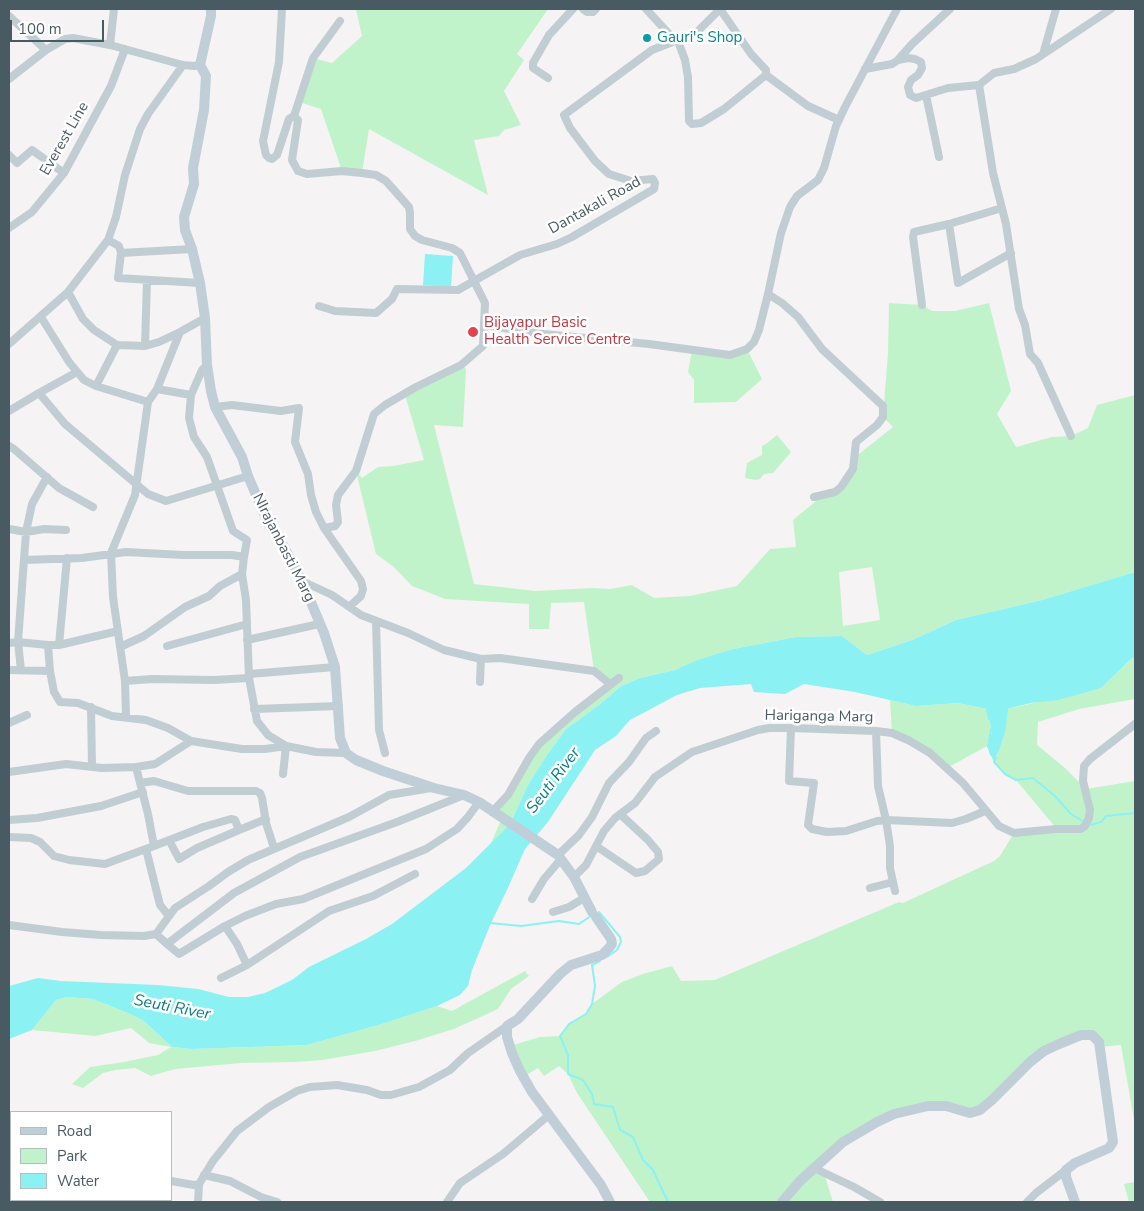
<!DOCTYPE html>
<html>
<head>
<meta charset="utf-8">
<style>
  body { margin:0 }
  #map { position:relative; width:1144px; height:1211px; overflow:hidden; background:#f5f3f3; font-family:"Nunito Sans",sans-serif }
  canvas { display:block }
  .frame { position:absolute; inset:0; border:10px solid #495b62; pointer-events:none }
  .legend { position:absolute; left:10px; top:1111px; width:162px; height:90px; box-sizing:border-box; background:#fff; border:1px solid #b6bdc0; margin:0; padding:6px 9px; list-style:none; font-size:15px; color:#495b62 }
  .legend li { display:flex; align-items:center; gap:10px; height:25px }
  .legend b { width:25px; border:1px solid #b6bdc0 }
  .scale { position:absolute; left:10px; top:20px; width:94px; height:22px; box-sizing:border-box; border:2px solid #495b62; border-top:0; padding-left:6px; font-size:15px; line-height:18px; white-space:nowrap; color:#495b62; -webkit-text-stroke:4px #fff; paint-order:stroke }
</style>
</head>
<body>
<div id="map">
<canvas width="1144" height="1211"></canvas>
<div class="frame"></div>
<ul class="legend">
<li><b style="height:6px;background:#c0cfd7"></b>Road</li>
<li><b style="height:14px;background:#c1f3ca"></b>Park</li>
<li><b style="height:14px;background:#8cf1f2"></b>Water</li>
</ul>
<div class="scale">100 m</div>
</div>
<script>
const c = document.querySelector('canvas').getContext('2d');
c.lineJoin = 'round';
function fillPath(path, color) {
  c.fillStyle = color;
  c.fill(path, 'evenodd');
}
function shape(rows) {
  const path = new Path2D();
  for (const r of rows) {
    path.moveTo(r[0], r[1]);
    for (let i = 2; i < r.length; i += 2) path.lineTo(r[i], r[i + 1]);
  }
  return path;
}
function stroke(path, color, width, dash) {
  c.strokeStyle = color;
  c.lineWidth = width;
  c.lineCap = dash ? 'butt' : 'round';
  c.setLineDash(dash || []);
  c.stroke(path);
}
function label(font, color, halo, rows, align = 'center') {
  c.font = font + ' "Nunito Sans",sans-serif';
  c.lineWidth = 5;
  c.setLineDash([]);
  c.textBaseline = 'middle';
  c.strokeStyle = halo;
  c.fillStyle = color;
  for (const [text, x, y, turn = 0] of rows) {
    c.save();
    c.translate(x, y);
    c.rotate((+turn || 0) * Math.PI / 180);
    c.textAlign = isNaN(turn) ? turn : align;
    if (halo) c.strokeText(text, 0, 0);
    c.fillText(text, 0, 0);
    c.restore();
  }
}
fillPath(shape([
  [356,9,548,9,517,54,524,60,504,91,521,125,504,130,499,136,474,140,488,195,369,129,362,173,342,171,321,109,299,102,313,58,332,63,362,36],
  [889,303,922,305,932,311,955,311,989,303,1011,391,997,414,1016,447,1052,437,1071,436,1088,428,1097,405,1135,395,1135,572,1042,600,956,620,912,640,867,655,842,636,796,637,733,649,675,670,640,678,621,686,599,705,566,729,547,755,528,785,510,824,491,843,502,818,492,812,529,758,610,684,594,671,584,602,551,603,549,629,529,629,529,604,445,599,412,586,394,567,376,554,356,471,362,478,378,467,393,466,424,460,405,395,461,365,466,369,463,427,434,425,474,584,535,591,593,588,610,589,632,585,654,598,690,596,737,586,770,549,796,547,793,520,816,501,814,497,841,487,854,458,893,427,883,417,888,353],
  [872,567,880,620,843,626,839,572],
  [747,349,762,379,736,402,694,403,694,380,688,372,692,350,730,355],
  [777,435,791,452,773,473,764,474,760,479,756,480,745,478,747,463,762,455,762,446,766,444],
  [1135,658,1135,699,1079,709,1038,722,1037,745,1065,768,1086,789,1135,781,1135,1126,1121,1045,1100,1047,1092,1035,1059,1044,980,1110,946,1106,877,1122,815,1168,824,1173,833,1202,650,1202,577,1093,568,1074,559,1066,544,1076,538,1068,523,1077,510,1046,540,1037,560,1036,569,1024,586,1014,592,1004,622,982,643,974,672,966,681,981,715,980,899,902,903,903,994,861,1000,856,1014,833,1056,828,1016,780,1005,774,994,762,1004,732,1007,709,1101,688,1131,659],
  [890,700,916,706,958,703,987,709,992,732,987,746,947,768,892,733],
  [525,971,529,976,511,989,498,1009,454,1029,415,1041,375,1051,322,1060,295,1062,241,1063,175,1069,151,1076,135,1068,115,1070,103,1073,83,1088,72,1084,90,1067,124,1062,158,1055,171,1047,149,1043,131,1028,95,1036,32,1030,56,1000,67,997,93,999,128,1013,144,1021,172,1047,192,1049,307,1045,382,1024,437,1006,452,1011],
  [1135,1182,1135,1202,1129,1202,1124,1184]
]), '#c1f3ca');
fillPath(shape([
  [425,254,453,256,451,287,423,285],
  [1135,572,1135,658,1131,659,1101,688,1058,700,1031,703,1007,709,1004,732,994,762,987,746,992,732,987,709,958,703,916,706,855,692,804,684,785,694,754,692,751,684,700,688,677,695,630,720,616,736,595,750,548,822,525,849,507,890,491,923,472,970,468,986,460,995,437,1006,382,1024,307,1045,192,1049,172,1047,144,1021,128,1013,93,999,67,997,56,1000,32,1030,9,1039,9,986,38,978,61,981,158,985,198,989,229,997,248,997,265,993,292,980,309,967,366,939,392,924,466,868,510,824,528,785,547,755,566,729,599,705,621,686,640,678,675,670,698,660,733,649,796,637,842,636,867,655,912,640,956,620,1042,600]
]), '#8cf1f2');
stroke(shape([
  [987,709,989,719],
  [989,741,991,729],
  [988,745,991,755],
  [997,753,1004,732,1007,709],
  [996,758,994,762,1005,774,1016,780,1033,778,1055,796,1071,814,1084,822],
  [1089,823,1091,825,1101,822,1106,816,1135,813],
  [596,914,599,912,620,937,621,942,617,950,607,957],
  [490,923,521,926,559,921,579,924,591,916],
  [600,961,592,965,595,986,592,1004,586,1014,569,1024,560,1036,568,1055,568,1074,583,1080,592,1094,594,1104,613,1107,620,1130,633,1137,643,1160,653,1170,668,1202]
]), '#8cf1f2', 2);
stroke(shape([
  [282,9,279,62,263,141,266,155,269,158,272,159,277,155,289,119,294,116,298,120,292,160,298,171,307,174,342,171,362,173,376,175,386,181,409,207,410,213,410,229,415,236,422,240,452,248,460,253,485,303,484,325,543,334,649,344,730,355,747,349,754,342,759,330,768,294,781,233,790,207,797,196,818,180,824,168,836,126,845,107,897,9],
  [583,9,587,12,593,12,596,9],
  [646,9,670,35,678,41,685,60,688,77,689,121,692,124,701,123,724,109,766,75,766,70,751,54,720,9],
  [9,16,46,50],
  [110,45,114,9],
  [1043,54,1056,9],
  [898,60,912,44,950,9],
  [865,69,892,64,898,60,908,58,915,59,921,62,922,68,918,75,911,80,908,87,910,95,916,98,948,88,979,85,994,73,1014,69,1036,59,1111,9],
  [766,75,808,106,839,120],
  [548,78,533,68,533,63,549,35,573,9],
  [9,79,46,50,65,39,73,38,110,45,183,65,194,66,200,65],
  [979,85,993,173,1006,224,1019,309,1025,325,1030,354,1038,363,1071,436],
  [926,95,939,157],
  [294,116,313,58,340,21],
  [9,155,17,163,32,150,64,173],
  [949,224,958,283,1011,253],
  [9,228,32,212,64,173,111,86,125,49],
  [108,240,119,246,121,253,192,249],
  [121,253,118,278,200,283],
  [68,292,83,319,94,330,117,345,145,346,159,342,180,332],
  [768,294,782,303,798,317,822,349,883,406,883,417,877,425,856,442,853,469,841,487,835,492,814,497],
  [922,305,913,237,914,232,949,224,1002,208],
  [319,306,335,311,376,313,392,299,397,289,458,290,520,255,557,244,572,237,654,189,655,183,653,179,631,181,609,174,595,161,570,128,564,115,652,50,696,33,720,9],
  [41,317,69,362,84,380,96,386,148,402],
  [9,344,68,292,108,240,116,217,125,175,140,129,148,114,183,65],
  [145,346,147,280],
  [77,372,39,393,65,424,148,494,166,501,248,476],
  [96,386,117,345],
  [157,389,191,395,202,370,207,365],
  [191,395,189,418,194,437,207,457,233,531,247,540,244,557],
  [215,407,232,405,281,411,299,408,295,442,308,474,311,495,316,512,324,528],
  [9,411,39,393],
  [9,446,14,449,59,488,93,507],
  [9,529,26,532,44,529,66,530],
  [67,558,59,645,118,631],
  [24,560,82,558,126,552,183,555,232,555,244,557,242,574,246,600,249,678,257,721,268,735,286,746,316,752,346,753],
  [302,581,332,595,361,615,408,633,444,650,481,659,500,658,594,671,610,684],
  [350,606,361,596,363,589,361,581,324,528,335,526,338,522,336,505,338,495,356,471,374,414,385,405,416,387,461,365,483,346,484,325],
  [376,621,379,730,385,753],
  [247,640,319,624],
  [9,643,18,642,48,645],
  [59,645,48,645,50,671,54,692,60,702,78,703,112,716,146,720,168,728,191,741,242,749,265,749,286,746,283,774],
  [167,646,247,624],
  [120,647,144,636,185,607,209,596,220,586,242,574],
  [9,670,50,671],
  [21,670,18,642,26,532,32,504,47,477],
  [249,674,335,667],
  [125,681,152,679,214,680,249,678],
  [480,682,481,659],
  [91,707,92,767],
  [254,709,339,706],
  [126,717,125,681,113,597,111,553,135,495,148,402,157,389,180,332,205,318],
  [9,723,27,715],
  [791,728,789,781,814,783,808,825,812,829,827,832,846,831,877,821,886,820,952,823,966,819,985,811],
  [876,731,878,786,886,820,890,846,890,868,895,891],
  [136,767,148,814,154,846,203,827,231,819,235,820,239,830,266,819],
  [9,772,66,764,102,768,136,767,155,764,191,741],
  [140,783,154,781,188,791,256,791,260,793,262,798,266,823,274,848],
  [492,812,508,795,529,758,539,744,575,712,619,678],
  [9,820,37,818,101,806,143,792],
  [9,837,31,838,40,842,54,856,69,860,105,864,154,846],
  [169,840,179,859,197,848,239,830],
  [596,846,636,873,645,871,659,859,658,852,648,840,620,814],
  [146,849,160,905,169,916],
  [558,855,579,835,592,817,609,783,629,762,646,738,656,731],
  [574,877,586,865,604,831,615,818,635,803,655,777,692,752,758,730,769,728,791,728,876,731,892,733,910,741,930,753,963,783,999,826,1014,833,1056,829,1081,829,1085,826,1089,818,1090,810,1083,781,1084,766,1090,759,1135,724],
  [870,888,893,882],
  [532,899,544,879,561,859],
  [553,912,569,907,584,898],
  [9,925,62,932,101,935,144,936,156,934,175,908,209,886,228,872,248,860,349,817,389,795,431,788],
  [225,926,237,944,247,965],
  [156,934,167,944,234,893,300,857,397,822,464,795],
  [167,944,179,954,225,926,245,916,276,904,303,899,426,849,457,829,468,817,479,802],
  [221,978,247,965,329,911,373,896,415,874],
  [9,1158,11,1158],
  [814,1168,854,1187,880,1202],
  [204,1175,230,1181,261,1197,277,1202],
  [171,1181,194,1185,199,1184,213,1161,237,1131,269,1107,297,1091,310,1087,337,1085,367,1090,381,1095,391,1095,419,1087,450,1070,468,1053,507,1026],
  [198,1202,199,1184],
  [447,1202,460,1183,503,1154,549,1115],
  [1027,1202,1036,1193,1066,1170]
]), '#c0cdd3', 8);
stroke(shape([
  [211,9,211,16,200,65,206,76,204,110,193,168,194,184,184,217,185,230,192,249,200,283,205,318,207,365,211,391,215,407,242,457,248,476,268,523,284,547,302,581,324,633,335,667,340,738,346,753,356,760,383,771,434,788,464,795,479,802,558,855,574,877,592,912],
  [596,917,611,939,612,944,609,948,602,955,571,965,560,974,518,1019,507,1026,507,1037,512,1053,520,1071,532,1092,601,1185,610,1202],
  [782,1202,800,1181,843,1142,877,1122,894,1114,928,1106,946,1106,970,1113,980,1110,992,1100,1030,1062,1044,1051,1059,1044,1081,1035,1092,1035,1099,1042,1113,1142,1109,1148,1075,1163,1066,1170,1066,1177,1075,1202]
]), '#c0cfd7', 10);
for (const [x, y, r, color] of [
  [647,38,5,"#0f9aa8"],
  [473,332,6,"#e0444e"]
]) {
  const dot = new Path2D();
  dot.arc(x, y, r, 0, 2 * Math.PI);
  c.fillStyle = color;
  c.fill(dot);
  stroke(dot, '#fff', 2);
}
label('15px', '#0d838f', '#fff', [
  ["Gauri's Shop",657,38]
], 'left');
label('15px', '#495b62', '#fff', [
  ["Everest Line",65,139,-60],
  ["Dantakali Road",595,206,-29],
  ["NIrajanbasti Marg",283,548,63],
  ["Hariganga Marg",819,717,1]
]);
label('15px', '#be3a42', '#fff', [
  ["Bijayapur Basic",484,323],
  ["Health Service Centre",484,340]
], 'left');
label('italic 16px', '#087e7f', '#fff', [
  ["Seuti River",554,781,-53],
  ["Seuti River",172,1008,11]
]);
</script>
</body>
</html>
